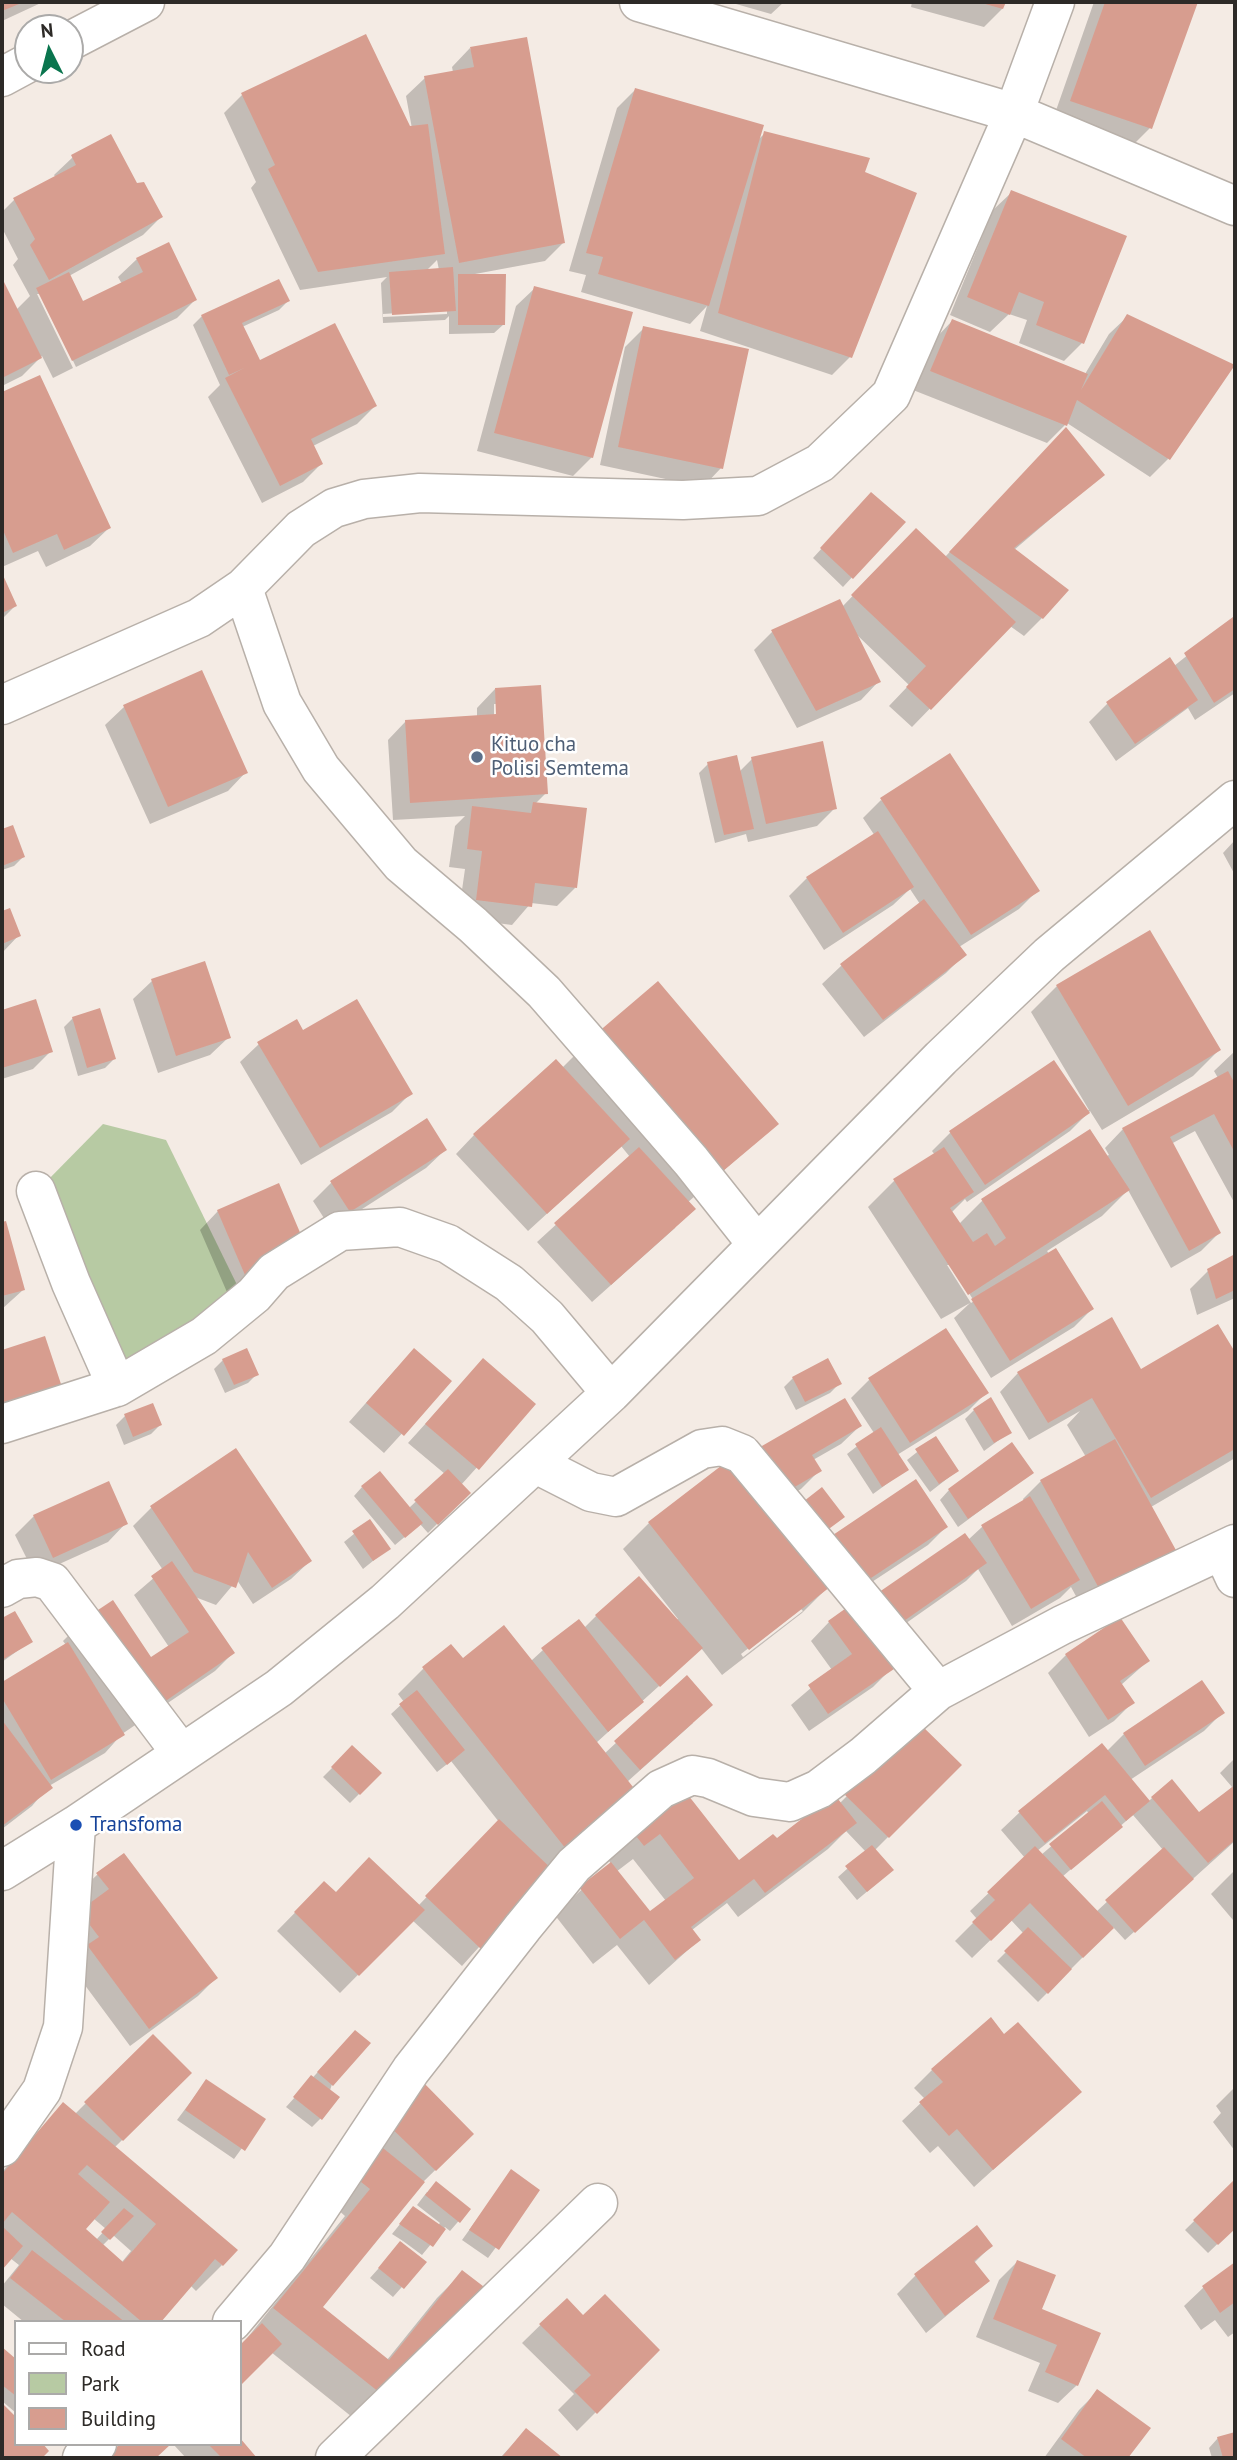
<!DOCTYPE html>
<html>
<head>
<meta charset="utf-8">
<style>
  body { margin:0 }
  #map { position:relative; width:1237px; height:2460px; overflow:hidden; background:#f4ebe4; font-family:"PT Sans",sans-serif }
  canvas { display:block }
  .frame { position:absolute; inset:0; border:4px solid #2d2a27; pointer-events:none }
  .legend { position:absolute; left:14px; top:2320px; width:228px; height:126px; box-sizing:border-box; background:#fff; border:2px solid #abaaa9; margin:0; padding:9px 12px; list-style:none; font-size:21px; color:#2d2a27 }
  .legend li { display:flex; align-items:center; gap:14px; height:35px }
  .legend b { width:35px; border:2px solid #abaaa9 }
  .north { position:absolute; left:14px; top:14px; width:70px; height:70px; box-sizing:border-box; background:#fff; border:2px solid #abaaa9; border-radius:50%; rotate:354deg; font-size:19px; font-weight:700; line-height:28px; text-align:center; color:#2d2a27 }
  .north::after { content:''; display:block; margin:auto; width:24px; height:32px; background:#0a754e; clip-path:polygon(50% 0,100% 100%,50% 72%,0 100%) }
</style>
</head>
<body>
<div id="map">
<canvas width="1237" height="2460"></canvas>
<div class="frame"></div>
<ul class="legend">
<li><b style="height:9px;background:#fff"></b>Road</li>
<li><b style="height:19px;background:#b7caa3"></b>Park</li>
<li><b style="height:19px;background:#d79d8f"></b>Building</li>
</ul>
<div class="north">N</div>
</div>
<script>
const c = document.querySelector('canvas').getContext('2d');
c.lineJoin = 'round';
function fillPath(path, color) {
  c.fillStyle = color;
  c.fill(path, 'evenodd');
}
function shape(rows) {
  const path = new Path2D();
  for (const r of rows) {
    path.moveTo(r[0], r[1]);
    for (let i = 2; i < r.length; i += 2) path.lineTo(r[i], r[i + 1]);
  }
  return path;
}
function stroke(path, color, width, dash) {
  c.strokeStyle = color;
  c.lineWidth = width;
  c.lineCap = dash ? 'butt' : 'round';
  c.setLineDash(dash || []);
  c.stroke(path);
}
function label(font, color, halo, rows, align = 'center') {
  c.font = font + ' "PT Sans",sans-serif';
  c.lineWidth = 5;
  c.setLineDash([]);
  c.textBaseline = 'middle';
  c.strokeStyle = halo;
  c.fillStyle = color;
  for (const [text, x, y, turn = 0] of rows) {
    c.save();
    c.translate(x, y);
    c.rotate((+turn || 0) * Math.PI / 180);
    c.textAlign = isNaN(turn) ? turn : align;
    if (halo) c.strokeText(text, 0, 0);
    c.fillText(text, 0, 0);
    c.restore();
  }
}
fillPath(shape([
  [103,1124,166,1140,243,1297,110,1400,43,1185]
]), '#b7caa3');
fillPath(shape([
  [2,2,43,2,2,21],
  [729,2,784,2,771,14],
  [912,2,1004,2,1002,9,984,27,911,7],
  [1094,2,1196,2,1150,128,1132,146,1053,119],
  [470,48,563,243,545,261,475,274,504,324,494,333,449,334,449,316,445,320,383,323,381,283,387,277,300,290,251,188,256,182,224,113,242,95,413,134,406,96,425,78,453,72,452,67],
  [437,260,439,270,426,271],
  [447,310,447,314,383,317,383,314],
  [635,90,757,141,765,133,863,173,850,357,832,375,700,331,707,306,690,324,581,292,586,275,569,271,617,108],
  [73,157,136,185,161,217,143,235,69,276,82,303,122,284,118,277,137,259,195,300,177,318,76,367,41,294,37,294,73,368,53,378,42,356,22,376,2,386,2,282,16,310,30,296,13,265,18,259,2,228,2,212,14,200,56,178,54,175],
  [1012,192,1082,343,1064,361,1019,343,1027,320,1009,314,990,332,950,315,993,210],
  [535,288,592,457,573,476,477,451,516,306],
  [288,301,279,310,242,327,258,360,375,406,357,424,313,446,321,464,303,482,262,503,208,397,220,385,193,325,202,316],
  [1128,316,1168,459,1150,477,1067,423,1047,443,913,390,934,340,952,321,1085,374,1109,334],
  [644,328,721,468,703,487,600,465,625,347],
  [39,377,109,528,90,546,46,567,38,551,2,567,2,394],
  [1048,448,1102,475,1014,550,1042,618,1024,636,1010,626,912,727,889,706,909,685,856,634,879,681,861,700,797,728,754,650,772,632,839,601,842,607,916,530,945,557],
  [863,503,903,522,843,587,813,558],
  [2,578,15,606,2,619],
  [1233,619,1235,693,1195,720,1188,708,1116,761,1089,722,1107,704,1174,666],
  [495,689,546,793,535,804,575,888,557,906,531,903,512,925,458,918,465,869,449,867,455,826,465,816,393,820,388,740,406,721,477,717,477,708],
  [494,704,497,704,498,723,494,723],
  [124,707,246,772,228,791,150,824,105,725],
  [752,759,835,808,817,826,748,842,746,834,715,843,699,773,708,764,739,772],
  [881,800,1038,890,1019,909,959,947,965,954,946,973,864,1037,822,984,841,966,920,904,910,889,893,905,824,950,789,896,807,878,875,836,863,818],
  [12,827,23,857,14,866,2,870,2,831],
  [1235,840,1235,875,1223,853],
  [9,910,19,935,2,953,2,913],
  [204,964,229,1037,210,1055,158,1073,133,999,152,981],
  [1057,986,1219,1050,1193,1076,1102,1130,1090,1111,1070,1131,967,1202,965,1199,951,1213,959,1224,982,1201,1109,1155,1105,1148,1123,1129,1218,1078,1214,1071,1235,1051,1235,1204,1195,1131,1171,1144,1219,1233,1201,1251,1171,1268,1128,1190,1102,1216,1047,1251,1092,1309,1074,1327,991,1378,954,1318,970,1303,941,1319,868,1207,894,1181,935,1155,932,1151,950,1133,1089,1110,1031,1012],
  [947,1265,951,1265,974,1301,971,1303],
  [35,1001,51,1051,33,1069,2,1079,2,1012],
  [73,1018,114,1059,105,1068,78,1076,64,1027],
  [302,1032,411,1093,392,1112,301,1165,240,1062,259,1044],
  [584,1046,776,1124,687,1203,675,1228,592,1302,537,1242,630,1157,621,1146,528,1231,456,1154,474,1135,562,1068],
  [445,1150,426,1168,331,1229,313,1201,331,1183],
  [218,1211,290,1274,230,1299,200,1230],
  [5,1223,23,1290,2,1309,2,1224],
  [1235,1256,1235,1298,1197,1315,1190,1289,1208,1271],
  [1218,1326,1235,1356,1235,1458,1151,1507,1156,1570,1083,1609,1071,1587,1060,1598,1012,1626,978,1569,966,1581,875,1645,892,1668,873,1687,809,1731,791,1705,832,1670,811,1641,829,1622,854,1616,968,1540,982,1527,1024,1502,1023,1499,1041,1481,1086,1457,1067,1425,1080,1411,1029,1440,1000,1392,1018,1373,1141,1371],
  [223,1360,257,1374,248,1383,225,1393,214,1369],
  [483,1360,534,1404,461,1485,468,1493,428,1533,420,1524,395,1545,354,1496,362,1487,409,1508,445,1474,408,1443],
  [396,1369,450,1381,384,1453,349,1422],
  [793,1378,839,1384,830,1393,796,1410,784,1387],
  [869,1380,986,1393,968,1411,897,1455,906,1470,873,1494,847,1454,874,1433,851,1398],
  [974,1410,1010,1432,984,1451,965,1419],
  [125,1416,160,1425,151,1434,124,1445,116,1425],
  [860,1426,841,1444,813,1460,819,1471,801,1489,768,1509,812,1566,946,1527,928,1545,840,1603,829,1586,802,1613,722,1675,701,1648,596,1743,604,1754,686,1678,693,1723,627,1782,462,1966,412,1920,340,1993,277,1931,324,1883,335,1894,418,1906,499,1822,451,1761,437,1772,391,1714,404,1702,398,1694,424,1668,462,1660,531,1661,543,1650,584,1628,596,1616,676,1620,678,1619,623,1549,649,1523],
  [800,1608,803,1611,743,1657,741,1654],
  [935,1438,957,1471,930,1492,907,1460],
  [236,1451,310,1561,291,1579,253,1604,237,1580,216,1605,195,1597,233,1653,215,1671,122,1734,105,1753,49,1786,32,1806,2,1829,2,1684,66,1645,63,1641,81,1623,151,1659,169,1647,134,1595,163,1570,133,1526,151,1508],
  [1031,1473,958,1527,940,1500,949,1490],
  [108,1483,126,1523,108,1542,35,1575,15,1535,34,1516],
  [370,1521,389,1548,363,1569,344,1542],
  [14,1613,31,1641,2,1662,2,1620],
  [1066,1655,1148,1661,1121,1685,1132,1703,1114,1721,1089,1737,1048,1673],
  [1222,1713,1204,1731,1130,1780,1148,1802,1152,1798,1199,1815,1232,1787,1220,1773,1235,1758,1235,1841,1125,1940,1113,1927,1038,2002,997,1961,1024,1934,1011,1920,972,1958,955,1941,977,1919,970,1911,1025,1858,1001,1830,1020,1812,1107,1751,1124,1734],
  [1087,1811,1089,1814,1041,1855,1037,1851],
  [1133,1815,1163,1850,1096,1912,1062,1877],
  [918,1725,960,1765,875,1850,882,1879,857,1900,838,1877,866,1852,846,1831,828,1849,738,1917,727,1903,692,1930,699,1940,649,1985,617,1945,593,1964,554,1914,611,1864,604,1853,681,1788,738,1862,839,1804],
  [633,1859,666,1901,649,1914,616,1872],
  [352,1748,380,1773,350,1803,323,1777],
  [1235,1870,1235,1919,1233,1920,1211,1894],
  [98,1874,216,1978,198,1996,130,2046,70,1965,79,1892],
  [153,2036,190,2073,115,2147,222,2265,196,2291,190,2285,158,2322,24,2322,2,2304,2,2286,19,2265,10,2258,2,2267,2,2172,63,2104,75,2114],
  [93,2218,106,2229,96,2240,84,2229],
  [113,2235,131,2251,122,2262,102,2246],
  [1004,2036,1079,2092,974,2187,938,2146,930,2153,902,2121,925,2099,914,2088,932,2070],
  [346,2041,321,2118,312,2127,286,2107],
  [206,2081,263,2119,234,2159,177,2120],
  [422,2083,472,2134,421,2184,320,2308,387,2360,437,2298,463,2272,372,2433,271,2352,240,2383,240,2347,345,2216,328,2201],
  [1235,2087,1235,2151,1213,2122,1221,2113,1216,2106],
  [511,2172,538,2190,488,2258,462,2240],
  [1235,2181,1235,2227,1208,2253,1185,2230],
  [427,2192,469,2209,450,2231,445,2227,422,2255,403,2241,401,2244,424,2262,393,2297,370,2278,403,2241,392,2234,413,2208,438,2225,440,2223,417,2205],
  [976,2228,991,2246,974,2263,988,2281,926,2333,897,2294,915,2276],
  [1017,2262,1039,2310,1098,2334,1077,2385,1058,2403,1028,2391,1040,2363,976,2337,999,2280],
  [1235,2264,1235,2332,1228,2337,1215,2320,1201,2330,1184,2306,1203,2288],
  [566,2300,583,2317,658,2350,577,2431,558,2410,574,2394,522,2343],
  [2,2349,16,2361,16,2413,2,2401],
  [1097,2392,1148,2428,1126,2458,1044,2458,1079,2410],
  [526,2430,561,2458,500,2458],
  [1235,2434,1235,2458,1212,2458,1209,2448,1218,2438],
  [240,2440,254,2458,186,2458,173,2444,240,2444]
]), '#0003');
fillPath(shape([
  [2,2,24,2,2,11],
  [978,2,1006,2,1003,9],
  [1105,2,1198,2,1152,129,1070,101],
  [366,34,410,126,428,124,445,254,318,272,268,169,275,165,241,93],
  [527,37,565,243,459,263,424,76,474,67,470,47],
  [635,88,764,125,709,306,598,274,603,257,586,253],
  [764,131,870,158,865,172,917,193,852,358,718,313],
  [111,134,137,183,144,182,163,217,49,280,30,245,35,239,13,198,76,165,71,155],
  [1011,190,1127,236,1084,344,1036,325,1044,302,1019,292,1010,315,967,297],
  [169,242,197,300,72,361,36,288,69,272,83,301,143,272,136,258],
  [453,267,456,311,392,315,389,272],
  [458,274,506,274,505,325,458,325],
  [2,278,42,358,2,378],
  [279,279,290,301,242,323,260,360,335,323,377,406,311,439,323,464,280,486,225,378,244,368,229,375,201,315],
  [534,286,633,312,593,458,494,433],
  [1127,314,1235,365,1170,460,1077,400,1067,426,930,371,952,319,1088,374,1081,390],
  [643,326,749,349,723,469,618,447],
  [40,375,111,528,64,550,57,534,13,553,2,528,2,392],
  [1066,427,1105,475,1014,548,1069,590,1043,619,949,552],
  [871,492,906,522,853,579,820,548],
  [916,528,1016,622,931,710,906,687,926,666,851,595],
  [2,573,17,606,2,613],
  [840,599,881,682,816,711,771,630],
  [1233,617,1235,689,1214,703,1184,653],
  [1170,657,1198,700,1135,744,1106,702],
  [202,670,248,773,168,807,123,705],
  [541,685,548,794,410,803,405,720,496,714,495,688],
  [823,741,837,809,766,824,751,757],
  [950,753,1040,891,971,935,880,798],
  [737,755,754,829,724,835,707,762],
  [533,802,587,808,577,888,535,883,532,907,476,900,482,851,467,849,472,806,531,813],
  [13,825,25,857,2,866,2,829],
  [878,831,914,887,843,933,806,877],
  [924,899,967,955,883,1020,840,964],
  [10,908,21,936,2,944,2,911],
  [1150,930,1221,1050,1128,1106,1056,985],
  [205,961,231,1038,176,1056,151,979],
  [658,981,779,1124,704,1187,583,1045],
  [36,999,53,1052,2,1068,2,1010],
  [357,999,413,1094,320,1148,257,1042,297,1019,303,1030],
  [100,1008,116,1059,87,1068,72,1017],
  [556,1059,630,1139,547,1214,473,1134],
  [1054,1060,1090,1113,985,1185,949,1131],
  [1228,1071,1235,1084,1235,1153,1214,1114,1170,1137,1221,1233,1189,1251,1122,1128],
  [427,1118,447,1150,350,1212,330,1181],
  [1090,1129,1130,1190,968,1295,893,1179,944,1147,974,1192,950,1208,973,1242,987,1233,995,1246,1006,1238,981,1199],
  [639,1147,696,1209,611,1285,554,1223],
  [279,1183,310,1256,248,1282,217,1210],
  [6,1221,25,1290,2,1296,2,1222],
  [1056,1248,1094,1309,1010,1361,971,1299],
  [1235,1254,1235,1290,1216,1299,1207,1269],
  [1112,1317,1141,1369,1218,1324,1235,1352,1235,1449,1151,1498,1092,1398,1048,1423,1017,1372],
  [946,1328,989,1393,910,1443,868,1378],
  [45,1336,69,1408,2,1430,2,1350],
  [247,1348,259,1375,234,1385,222,1359],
  [414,1348,452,1381,404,1436,366,1403],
  [483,1358,536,1404,479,1470,425,1424],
  [828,1358,842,1384,805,1402,792,1377],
  [991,1397,1012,1433,994,1443,973,1409],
  [845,1398,862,1426,812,1455,822,1471,781,1495,755,1450],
  [153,1403,162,1425,133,1437,124,1414],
  [881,1427,909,1470,882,1487,855,1444],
  [936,1436,959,1471,939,1484,915,1449],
  [1115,1439,1177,1552,1101,1592,1040,1480],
  [1012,1442,1034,1473,968,1519,948,1489],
  [236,1448,312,1561,272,1588,248,1552,236,1588,194,1572,150,1506],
  [730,1459,830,1587,749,1650,648,1522],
  [448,1469,471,1493,438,1525,414,1500],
  [380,1471,423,1523,405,1538,361,1486],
  [916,1479,948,1527,859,1586,827,1539],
  [109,1481,128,1524,53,1558,33,1515],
  [822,1487,845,1517,822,1534,799,1505],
  [1030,1496,1080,1580,1031,1609,981,1525],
  [370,1519,391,1549,373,1561,352,1531],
  [965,1533,987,1563,891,1630,869,1599],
  [172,1561,235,1653,144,1716,80,1622,113,1600,151,1657,189,1632,151,1576],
  [639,1576,703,1648,660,1687,595,1615],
  [849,1606,894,1669,828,1714,808,1685,852,1654,828,1621],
  [15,1611,33,1642,2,1660,2,1618],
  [1120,1617,1150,1661,1120,1681,1135,1703,1108,1720,1065,1654],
  [579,1619,644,1702,608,1732,541,1648],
  [504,1625,637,1792,566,1849,422,1667,451,1644,463,1658],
  [68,1642,125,1735,51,1780,2,1698,2,1682],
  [687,1675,713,1705,640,1770,614,1741],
  [1202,1680,1225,1713,1145,1766,1123,1733],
  [417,1690,465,1750,447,1765,399,1704],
  [2,1720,53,1788,2,1826],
  [918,1722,962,1765,889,1838,845,1795],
  [1102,1743,1150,1801,1126,1821,1105,1795,1045,1843,1018,1811],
  [352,1745,382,1773,360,1795,331,1767],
  [1172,1779,1199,1812,1235,1785,1235,1840,1208,1863,1151,1797],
  [681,1786,739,1860,773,1834,777,1838,834,1794,857,1823,765,1893,754,1879,691,1927,701,1940,675,1960,644,1920,620,1939,579,1887,611,1862,650,1911,694,1878,660,1834,644,1846,628,1826],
  [1102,1801,1123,1827,1071,1870,1049,1844],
  [499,1819,555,1872,481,1949,425,1896],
  [872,1845,894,1870,867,1892,845,1866],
  [1035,1846,1114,1928,1083,1958,1030,1903,991,1941,972,1922,995,1900,987,1892],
  [1164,1847,1194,1879,1135,1933,1105,1900],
  [124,1853,218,1978,149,2029,87,1945,99,1937,79,1911,109,1889,96,1873],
  [369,1857,425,1910,359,1976,294,1912,324,1881,336,1892],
  [1028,1927,1072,1969,1048,1994,1004,1951],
  [991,2017,1004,2034,1018,2022,1082,2092,993,2170,957,2129,949,2136,919,2102,943,2082,931,2069],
  [355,2030,371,2043,333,2086,317,2072],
  [153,2034,192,2073,123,2141,84,2102],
  [311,2075,340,2097,322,2120,293,2097],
  [206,2079,266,2119,245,2151,185,2110],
  [422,2081,474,2134,436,2171,383,2120],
  [63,2102,238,2250,223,2266,215,2259,161,2322,142,2322,12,2212,2,2224,2,2174],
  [87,2165,156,2224,123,2262,86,2229,110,2202,78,2174],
  [378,2144,425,2182,323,2307,389,2360,462,2270,492,2293,399,2408,273,2308,370,2189,352,2175],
  [511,2169,540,2190,499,2250,469,2230],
  [1235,2179,1235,2229,1218,2245,1193,2220],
  [436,2181,471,2209,460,2223,425,2195],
  [413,2206,446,2229,433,2247,399,2224],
  [124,2208,134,2216,110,2240,101,2232],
  [977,2225,993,2246,974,2261,990,2281,945,2316,914,2274],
  [2,2226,23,2246,2,2270],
  [400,2241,427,2262,404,2289,378,2268],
  [32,2250,125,2322,66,2322,10,2278],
  [1017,2260,1056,2275,1042,2309,1101,2333,1078,2386,1045,2372,1057,2345,993,2319],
  [1235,2262,1235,2302,1220,2313,1202,2286],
  [605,2294,660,2350,597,2414,574,2391,591,2375,539,2324,567,2298,583,2315],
  [262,2323,282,2344,240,2386,240,2345],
  [2,2347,16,2359,16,2396,2,2385],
  [1097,2389,1151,2428,1128,2458,1087,2458,1061,2439],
  [2,2403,16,2417,16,2444,43,2444,49,2451,42,2458,2,2458],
  [526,2428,563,2458,501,2458],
  [1235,2432,1235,2458,1223,2458,1217,2437],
  [240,2438,257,2458,222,2458,208,2444,240,2444],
  [120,2444,171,2444,156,2458,105,2458]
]), '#d79d8f');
const minor = shape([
  [639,2,1014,113,1235,206],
  [70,41,145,2],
  [2,77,28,63],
  [243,588,282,703,321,769,401,864,473,925,544,992,691,1161,756,1243],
  [2,705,199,618,243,588,301,529,334,508,364,499,420,493,683,500,758,496,820,463,891,395,1014,113,1055,2],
  [36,1191,71,1283,117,1387,204,1336,254,1295,274,1272,340,1231,400,1227,448,1244,509,1283,547,1317,611,1393],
  [2,1424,117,1387],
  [536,1464,591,1492,616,1497,702,1449,722,1446,742,1454,938,1691],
  [1222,1550,1235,1578],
  [2,1588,18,1579,37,1577,52,1582,181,1753],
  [2,1871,76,1825,279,1688,385,1602,611,1393,941,1058,1049,955,1235,800],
  [2,2147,42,2090,63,2027,76,1825],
  [232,2322,287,2257,411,2070,523,1927,574,1865,661,1789,692,1775,708,1778,754,1797,790,1802,819,1789,863,1756,938,1691,1062,1625,1235,1544],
  [82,2458,97,2444],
  [335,2458,598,2203]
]);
stroke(minor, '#b8b0a9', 41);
stroke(minor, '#fff', 38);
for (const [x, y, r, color] of [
  [477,757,7,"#5c6f8a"],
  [76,1825,7,"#1a4fb4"]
]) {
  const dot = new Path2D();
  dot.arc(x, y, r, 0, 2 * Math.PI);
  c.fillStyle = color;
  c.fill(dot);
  stroke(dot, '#fff', 2.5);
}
label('21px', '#4e5e75', '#fff', [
  ["Kituo cha",491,745],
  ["Polisi Semtema",491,769]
], 'left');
label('21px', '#164399', '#fff', [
  ["Transfoma",90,1825]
], 'left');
</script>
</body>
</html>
